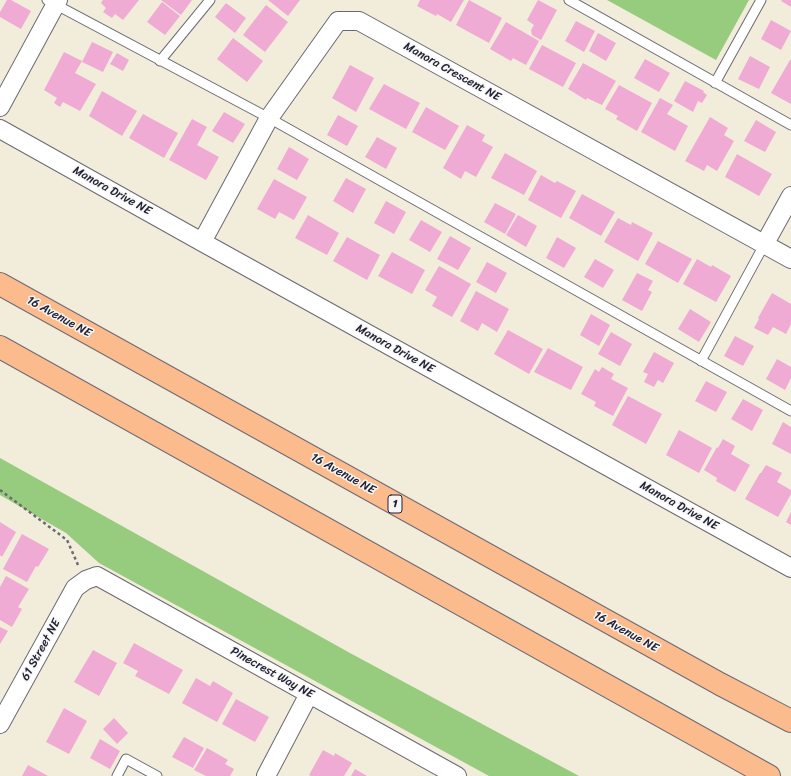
<!DOCTYPE html>
<html>
<head>
<meta charset="utf-8">
<style>
  body { margin:0 }
  canvas { display:block; background:#f2ecdb }
</style>
</head>
<body>
<canvas width="791" height="776"></canvas>
<script>
const c = document.querySelector('canvas').getContext('2d');
c.lineJoin = 'round';
function fillPath(path, color) {
  c.fillStyle = color;
  c.fill(path, 'evenodd');
}
function shape(rows) {
  const path = new Path2D();
  for (const r of rows) {
    path.moveTo(r[0], r[1]);
    for (let i = 2; i < r.length; i += 2) path.lineTo(r[i], r[i + 1]);
  }
  return path;
}
function stroke(path, color, width, dash) {
  c.strokeStyle = color;
  c.lineWidth = width;
  c.lineCap = dash ? 'butt' : 'round';
  c.setLineDash(dash || []);
  c.stroke(path);
}
function label(font, color, halo, rows, align = 'center') {
  c.font = font + ' Sriracha,sans-serif';
  c.lineWidth = 3;
  c.setLineDash([]);
  c.textBaseline = 'middle';
  c.strokeStyle = halo;
  c.fillStyle = color;
  for (const [text, x, y, turn = 0] of rows) {
    c.save();
    c.translate(x, y);
    c.rotate((+turn || 0) * Math.PI / 180);
    c.textAlign = isNaN(turn) ? turn : align;
    if (halo) c.strokeText(text, 0, 0);
    c.fillText(text, 0, 0);
    c.restore();
  }
}
fillPath(shape([
  [607,0,749,0,716,60],
  [0,458,350,653,579,776,489,776,99,563,66,533,0,495]
]), '#97cc7e');
fillPath(shape([
  [7,0,11,0,31,11,21,29,0,17,0,12],
  [103,0,139,0,123,20,115,14,112,18,103,12,106,8,101,3],
  [161,0,192,0,181,15],
  [268,0,300,0,288,16],
  [420,0,464,0,451,22,437,14,436,16,417,6],
  [469,0,502,18,489,43,456,25],
  [538,0,557,10,541,40,532,35,531,30,534,25,527,20],
  [782,0,791,0,791,7,781,1],
  [162,2,180,16,165,35,147,22],
  [226,3,246,18,235,33,215,17],
  [266,5,288,22,265,52,243,35],
  [771,20,791,31,781,50,761,39],
  [576,21,595,31,584,52,565,41],
  [506,22,539,41,526,65,513,58,511,61,490,49],
  [598,33,616,43,606,61,589,51],
  [233,38,263,61,247,82,217,59],
  [92,42,113,52,103,72,82,62],
  [542,45,576,63,563,87,529,69],
  [64,52,82,61,75,73,96,84,80,111,63,102,60,107,54,103,57,98,44,90],
  [117,53,129,60,123,71,110,64],
  [750,56,770,67,759,89,738,79],
  [645,59,670,73,659,92,634,78],
  [790,60,791,60,791,104,771,93],
  [583,63,616,81,602,105,587,98,586,100,568,89],
  [350,65,374,78,356,112,332,98],
  [685,81,704,91,703,92,707,95,702,103,698,101,693,112,674,101],
  [384,84,420,103,406,129,369,109],
  [619,85,652,103,637,131,616,119,618,116,605,109],
  [102,91,137,111,122,136,89,116],
  [660,98,673,105,667,114,688,126,675,151,641,132],
  [426,107,459,126,445,150,412,132],
  [224,112,245,124,233,143,212,131],
  [143,114,178,133,164,158,129,138],
  [338,115,358,126,347,146,327,135],
  [710,117,728,128,724,135,734,141,717,171,707,165,704,171,685,161],
  [192,119,207,127,197,145,219,157,206,180,169,160],
  [756,120,776,132,765,152,744,141],
  [467,125,485,135,482,141,493,147,476,177,465,171,461,179,443,168],
  [377,137,397,148,386,169,365,157],
  [289,147,309,159,297,180,277,169],
  [505,153,537,171,524,195,491,178],
  [737,154,772,174,759,196,725,177],
  [541,175,555,183,557,181,576,191,561,218,528,200],
  [346,178,366,189,353,213,333,201],
  [274,179,307,197,294,220,279,212,275,219,257,209],
  [582,194,615,212,601,236,569,218],
  [386,201,406,212,394,234,374,223],
  [495,203,516,214,505,234,484,222],
  [308,215,339,233,327,255,295,238],
  [518,215,537,226,526,247,506,235],
  [618,218,631,225,632,222,653,233,638,261,604,242],
  [421,220,442,232,430,252,409,240],
  [450,236,471,248,458,270,437,259],
  [347,237,380,255,367,280,333,261],
  [557,237,576,248,564,268,546,258],
  [658,241,692,259,678,283,645,264],
  [392,252,425,270,412,294,378,276],
  [595,259,614,270,603,288,584,277],
  [697,259,711,267,712,265,731,276,716,302,683,284],
  [487,262,507,273,496,293,476,282],
  [439,266,471,284,452,317,432,306,437,297,425,290],
  [637,273,653,281,648,290,652,292,642,311,622,300],
  [476,291,509,309,497,332,482,323,478,331,460,321],
  [772,293,791,304,791,324,786,334,773,327,768,335,754,328,759,319,758,318],
  [690,309,711,322,699,342,678,329],
  [591,314,610,325,599,346,580,335],
  [508,330,543,349,529,374,494,354],
  [611,332,632,344,620,366,598,354],
  [735,336,754,346,743,366,724,356],
  [548,348,583,367,571,390,534,372],
  [654,352,674,363,663,383,658,380,654,387,644,382,648,374,643,372],
  [777,359,791,367,791,378,785,390,766,379],
  [602,367,614,374,611,379,628,388,613,416,594,406,596,402,581,394,595,369,599,372],
  [706,381,727,392,716,412,695,401],
  [628,396,662,414,646,444,612,425],
  [743,399,763,410,752,431,731,419],
  [783,422,791,427,791,454,772,444],
  [679,430,712,448,699,473,666,455],
  [723,439,735,446,731,454,750,465,735,492,716,481,717,478,704,470,717,447,718,448],
  [766,465,782,473,777,482,791,490,791,494,778,517,745,499,760,473,761,473],
  [791,512,791,525,786,522],
  [0,522,16,532,2,557,0,555],
  [22,534,49,549,38,567,36,566,27,582,3,569],
  [6,576,29,589,18,607,22,609,12,627,0,620,0,587],
  [0,627,8,631,0,644],
  [134,643,183,670,169,694,135,676,138,671,123,663],
  [93,650,117,663,99,696,74,682],
  [196,678,210,686,213,681,233,693,217,722,182,703],
  [236,699,269,717,255,742,222,724],
  [64,708,87,721,69,754,46,742],
  [114,718,128,733,117,744,103,729],
  [184,737,204,748,193,768,172,757],
  [100,739,120,751,110,769,90,758],
  [207,748,228,760,225,764,234,769,230,776,206,776,194,770],
  [323,750,334,756,335,753,352,763,344,776,311,776,309,775],
  [28,765,48,776,22,776],
  [355,769,367,776,351,776]
]), '#efabd4');
const service = shape([
  [47,0,269,118,791,411],
  [569,0,791,125],
  [160,61,210,0],
  [715,83,761,0],
  [701,361,764,245],
  [117,776,126,759,157,776]
]);
const minor = shape([
  [0,107,58,0],
  [0,129,202,242,791,568],
  [202,242,269,118,338,21,359,21,791,259],
  [764,245,791,196],
  [0,724,75,588,86,580,97,576,457,776],
  [266,776,309,694]
]);
const motorway = shape([
  [0,284,720,684,791,721],
  [0,347,769,776]
]);
stroke(service, '#6b6973', 11);
stroke(minor, '#6b6973', 20);
stroke(motorway, '#6b6973', 24);
stroke(shape([
  [0,490,67,540,78,565]
]), '#6b6973', 2.5, [3, 3]);
stroke(service, '#fff', 9);
stroke(minor, '#fff', 18);
stroke(motorway, '#fbbb8d', 22);
for (const [x, y, w] of [
  [395,504,14]
]) {
  const box = new Path2D();
  box.roundRect(x - w / 2, y - 9, w, 18, 3);
  c.fillStyle = '#f6f6f2';
  c.fill(box);
  stroke(box, '#22223b', 1);
}
label('bold 11px', '#22223b', null, [
  ["1",395,504]
]);
label('12px', '#22223b', '#f6f6f2', [
  ["Manora Crescent NE",452,72,29],
  ["Manora Drive NE",112,191,29],
  ["16 Avenue NE",59,317,29],
  ["Manora Drive NE",395,349,29],
  ["16 Avenue NE",343,474,29],
  ["Manora Drive NE",679,506,29],
  ["16 Avenue NE",626,632,29],
  ["61 Street NE",41,650,-61],
  ["Pinecrest Way NE",272,673,29]
]);
</script>
</body>
</html>
